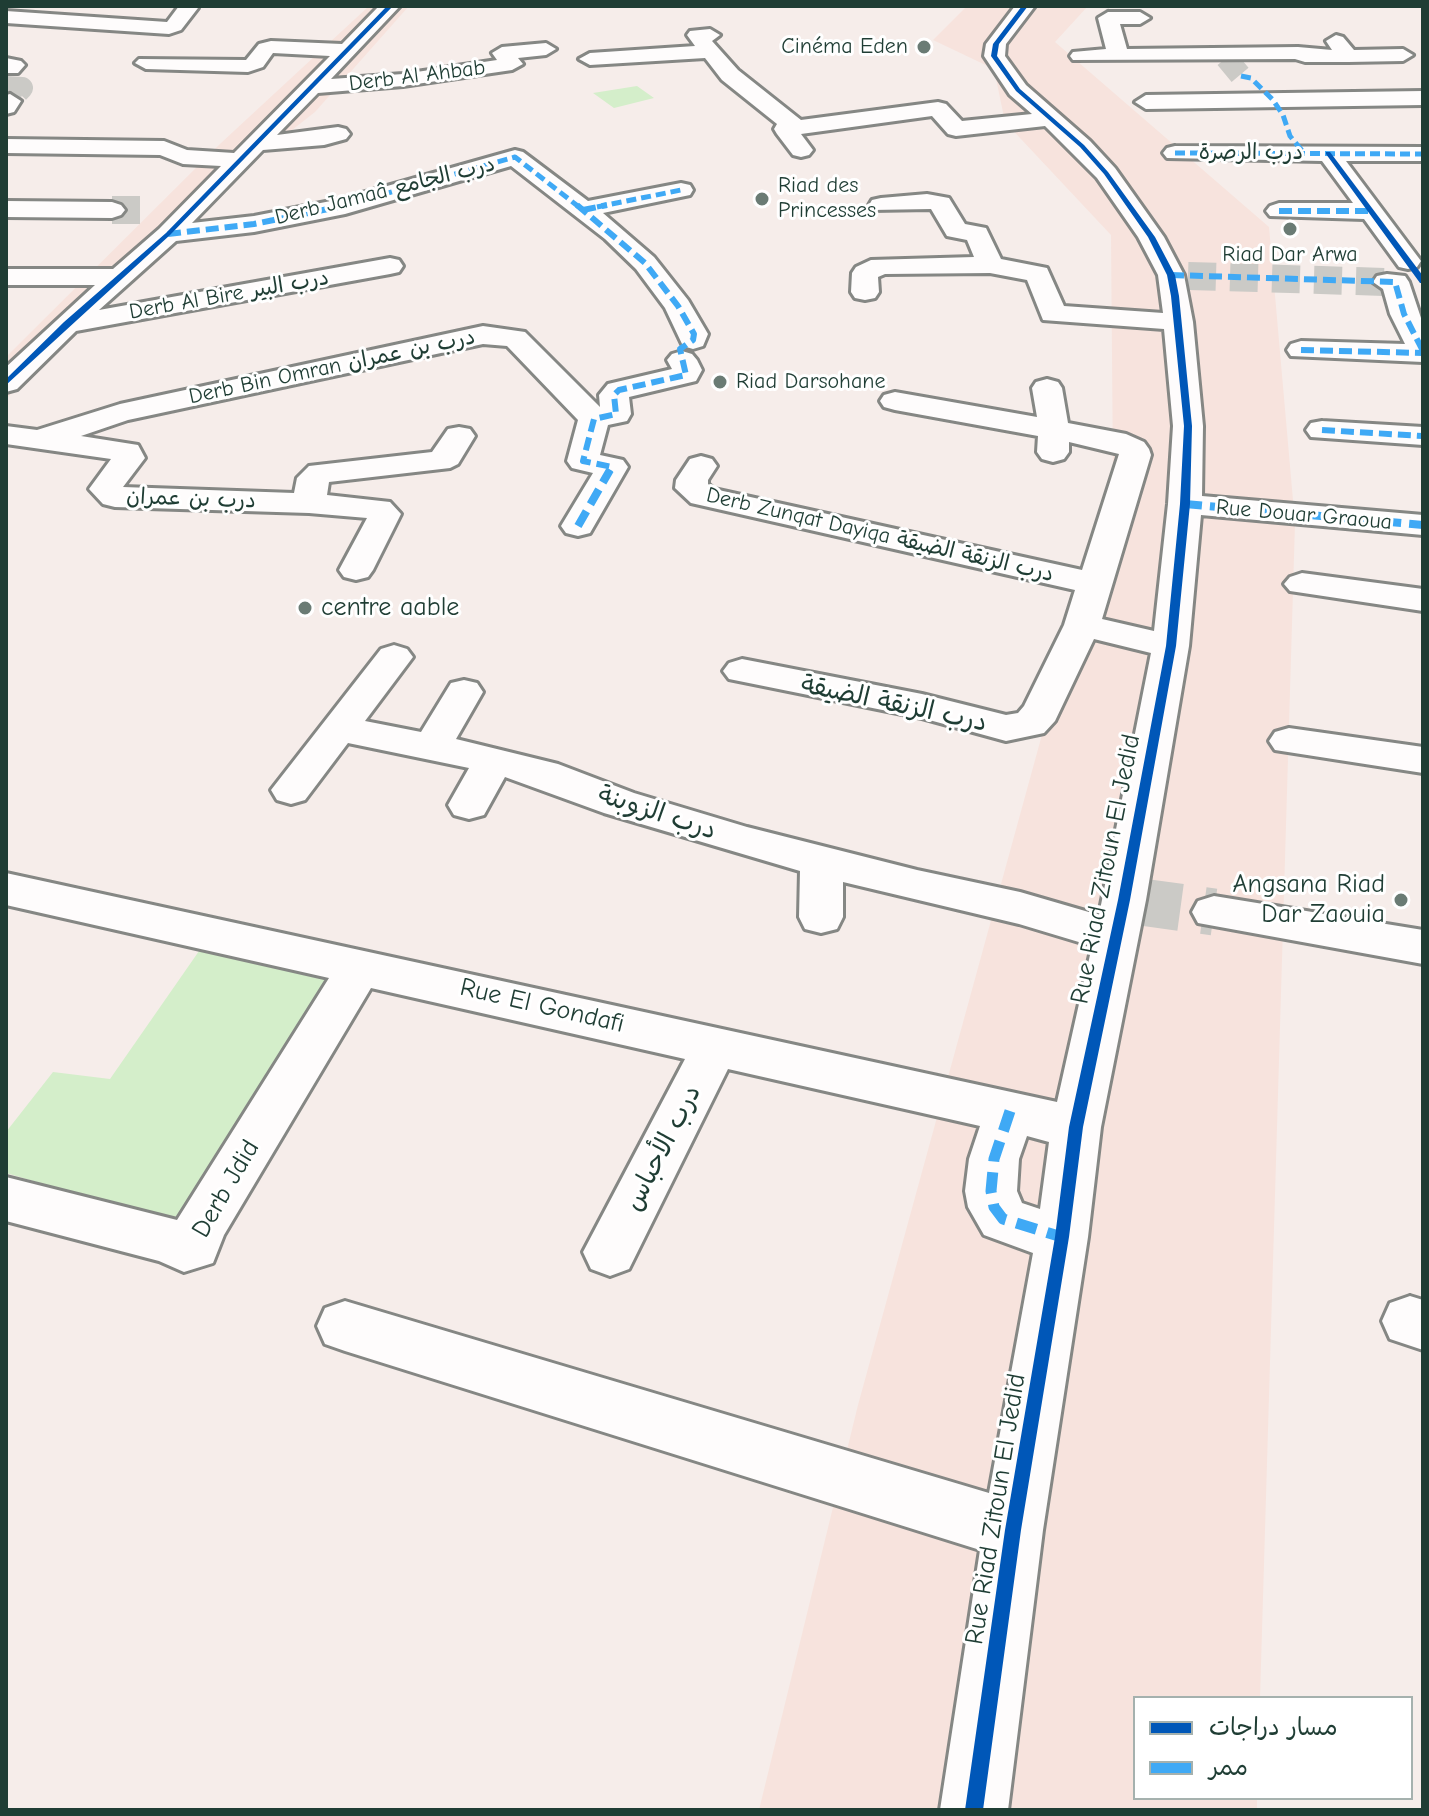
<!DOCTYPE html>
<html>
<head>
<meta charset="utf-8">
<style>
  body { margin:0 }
  #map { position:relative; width:1429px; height:1816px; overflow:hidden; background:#f6edea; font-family:"Comic Neue","Playpen Sans Arabic",sans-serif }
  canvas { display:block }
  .frame { position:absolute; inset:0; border:8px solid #1f3d34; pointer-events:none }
  .legend { position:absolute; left:1133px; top:1696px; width:280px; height:104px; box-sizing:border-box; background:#fff; border:2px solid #a5b1ae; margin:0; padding:10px 14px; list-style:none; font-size:24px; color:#1f3d34 }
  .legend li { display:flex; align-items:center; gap:16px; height:40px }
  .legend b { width:40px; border:2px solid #a5b1ae }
</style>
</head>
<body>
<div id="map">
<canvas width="1429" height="1816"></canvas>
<div class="frame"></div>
<ul class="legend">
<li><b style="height:10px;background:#0057b8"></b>مسار دراجات</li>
<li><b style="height:10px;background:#3fa9f5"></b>ممر</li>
</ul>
</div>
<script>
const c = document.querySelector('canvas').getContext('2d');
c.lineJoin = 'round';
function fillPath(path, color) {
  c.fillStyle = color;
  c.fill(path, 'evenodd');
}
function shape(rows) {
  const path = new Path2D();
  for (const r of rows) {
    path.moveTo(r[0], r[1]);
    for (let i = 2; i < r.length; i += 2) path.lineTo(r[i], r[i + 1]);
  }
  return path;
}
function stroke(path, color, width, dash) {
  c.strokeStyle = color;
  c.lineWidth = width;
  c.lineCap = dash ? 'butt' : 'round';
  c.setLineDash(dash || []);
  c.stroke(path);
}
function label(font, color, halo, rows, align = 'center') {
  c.font = font + ' "Comic Neue","Playpen Sans Arabic",sans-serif';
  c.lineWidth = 6;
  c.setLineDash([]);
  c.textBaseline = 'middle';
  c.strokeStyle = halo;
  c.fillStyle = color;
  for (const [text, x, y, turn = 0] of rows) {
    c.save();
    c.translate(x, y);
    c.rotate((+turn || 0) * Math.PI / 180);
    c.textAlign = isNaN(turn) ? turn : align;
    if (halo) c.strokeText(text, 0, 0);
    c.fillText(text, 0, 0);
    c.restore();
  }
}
fillPath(shape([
  [369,6,409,6,315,112,227,181,6,399,6,357,221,143],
  [967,6,1088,6,1055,42,1269,227,1295,523,1260,1698,1135,1698,1135,1798,1257,1798,1257,1810,759,1810,858,1405,1113,476,1111,235,1005,122,994,69,933,40]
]), '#f7e3dd');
fillPath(shape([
  [637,86,654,98,614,108,593,93],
  [206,941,353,971,188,1227,6,1173,6,1132,53,1072,110,1079]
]), '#d4eeca');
stroke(shape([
  [1226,58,1241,76],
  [6,87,22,88,10,101]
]), '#cbcac6', 22, [22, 11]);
stroke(shape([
  [112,210,150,210],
  [1188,276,1387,282]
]), '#cbcac6', 28, [28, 14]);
stroke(shape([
  [1134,901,1214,912]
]), '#cbcac6', 47, [47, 23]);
const minor = shape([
  [179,6,198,8,181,30,169,34,6,23,6,11,167,22,179,6],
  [379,6,400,6,331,79,403,74,497,60,492,53,502,47,546,43,556,49,546,55,518,58,523,64,512,70,403,86,318,93,277,135,338,127,346,129,350,134,346,139,324,145,263,150,192,223,254,216,341,199,515,150,523,152,588,201,681,183,690,185,693,190,690,195,603,213,654,257,688,300,708,334,703,346,693,349,683,346,665,308,636,269,605,239,511,166,345,214,254,232,176,241,99,310,390,258,399,260,403,266,399,272,390,274,76,331,17,389,6,392,6,367,95,285,6,285,6,269,113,269,159,229,221,166,183,164,160,155,6,153,6,139,164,141,187,150,234,153,330,56,273,53,263,67,248,72,146,69,135,63,139,59,246,60,259,44,271,41,342,44,379,6],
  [1015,6,1035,6,1006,44,1005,56,1026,85,1090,141,1115,168,1164,237,1184,275,1193,322,1203,426,1202,496,1423,515,1423,535,1201,515,1189,646,1146,900,1101,1127,1088,1237,1043,1530,1008,1810,940,1810,980,1550,345,1351,325,1344,317,1326,325,1308,345,1301,989,1493,1033,1253,984,1235,968,1207,965,1191,969,1159,980,1126,728,1069,629,1269,610,1276,591,1269,583,1252,685,1059,371,988,224,1235,213,1263,184,1272,159,1261,6,1221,6,1177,177,1220,329,978,6,905,6,873,1057,1102,1092,946,1019,924,843,882,843,917,837,929,821,933,805,929,799,917,800,871,604,813,505,777,484,815,469,819,454,815,448,805,469,768,348,743,305,800,291,804,277,800,271,790,381,649,394,645,407,649,413,657,365,721,421,732,451,683,464,680,477,683,483,692,456,739,558,764,634,793,747,827,917,870,1020,892,1099,915,1151,653,1094,639,1055,721,1044,733,1006,741,922,718,729,679,723,671,729,663,742,659,922,694,1006,715,1018,713,1024,706,1064,625,1075,590,691,503,675,488,676,480,690,459,701,456,712,459,717,466,708,480,708,484,714,489,1082,570,1119,454,1069,442,1069,452,1064,459,1053,462,1042,459,1037,452,1038,436,895,410,884,407,880,401,884,395,895,392,1037,417,1032,388,1036,382,1047,379,1058,382,1062,388,1068,423,1126,434,1144,442,1149,449,1151,455,1102,619,1154,631,1168,504,1173,426,1164,329,1043,320,1027,280,990,273,885,274,878,277,879,292,875,298,865,300,855,298,851,292,852,273,856,267,871,260,974,257,967,240,947,236,931,209,872,210,869,205,872,200,881,198,927,194,949,198,965,224,986,228,1001,259,1047,268,1064,306,1163,313,1158,275,1138,237,1097,178,1045,126,956,136,948,134,932,116,801,134,813,150,809,155,801,157,793,155,777,134,774,129,777,124,722,80,705,58,590,65,579,59,590,53,695,46,687,35,690,31,710,29,720,35,712,41,738,70,801,120,938,102,946,104,962,121,1032,114,1010,95,984,56,986,44,1015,6],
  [1027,1136,1049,1142,1040,1209,1022,1203,1017,1191,1019,1159,1027,1136],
  [1108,12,1140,12,1150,18,1140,24,1120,24,1127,49,1298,47,1332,50,1326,41,1336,35,1343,37,1354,50,1403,49,1413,55,1403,61,1348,62,1305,62,1295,59,1073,60,1070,56,1073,52,1106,49,1098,18,1108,12],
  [6,58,21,61,25,65,18,73,6,73,6,58],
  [1423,91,1423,105,1146,109,1135,102,1146,95,1423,91],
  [10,94,21,101,14,112,6,114,6,95,10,94],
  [1175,146,1423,147,1423,161,1346,161,1421,261,1417,267,1408,269,1399,267,1364,219,1270,216,1266,211,1270,206,1279,203,1353,203,1322,161,1167,158,1163,153,1167,148,1175,146],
  [6,201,112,202,121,205,125,210,121,215,112,218,6,217,6,201],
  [1387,274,1405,276,1409,282,1423,324,1423,362,1291,356,1287,350,1291,344,1301,341,1405,344,1390,314,1383,289,1373,282,1377,276,1387,274],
  [483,326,525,332,600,407,599,395,608,384,672,369,667,360,672,354,682,351,692,354,697,360,702,370,696,381,629,397,631,414,627,421,608,425,600,455,623,460,628,467,590,533,578,536,566,533,561,526,593,473,572,468,567,461,578,420,507,346,483,344,128,420,81,436,138,445,145,458,123,487,294,493,297,478,309,466,432,452,448,429,459,427,470,429,475,436,458,464,450,468,329,482,327,495,390,502,401,514,373,570,368,577,356,580,344,577,339,570,367,518,309,513,115,507,103,504,89,489,111,459,6,444,6,426,37,430,120,404,483,326],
  [1322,421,1423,427,1423,445,1311,437,1306,430,1311,423,1322,421],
  [1302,573,1423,589,1423,611,1290,591,1284,584,1290,577,1302,573],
  [1289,728,1423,747,1423,773,1275,750,1269,741,1275,732,1289,728],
  [1214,896,1423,930,1423,964,1198,923,1192,912,1198,901,1214,896],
  [1410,1296,1423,1300,1423,1350,1390,1339,1382,1321,1390,1303,1410,1296]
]);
stroke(minor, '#858784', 6);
fillPath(minor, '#fefcfc');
stroke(shape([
  [1241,76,1251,78,1273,100,1283,115,1290,136,1304,153],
  [1175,153,1423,154],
  [339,207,515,157,579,207],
  [597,207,681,190]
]), '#3fa9f5', 5, [10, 5]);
stroke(shape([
  [577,205,645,263,678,306,694,334,693,340,680,349,686,375,619,390,614,395,616,414,594,419,583,461,612,467,609,472],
  [583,210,607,205],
  [1279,211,1370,211],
  [168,234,254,224,348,205],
  [1171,275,1395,282,1404,314,1423,351],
  [1301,350,1423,353],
  [1322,430,1423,436]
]), '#3fa9f5', 6, [13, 6]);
stroke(shape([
  [1185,504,1423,525],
  [578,526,610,470]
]), '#3fa9f5', 8, [17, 8]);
stroke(shape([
  [1010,1111,994,1159,991,1191,994,1207,1003,1219,1062,1237]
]), '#3fa9f5', 11, [21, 11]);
fillPath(shape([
  [387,6,393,6,170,235,6,385,6,379,64,322,166,233,387,6],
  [1022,6,1028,6,999,44,997,56,1020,89,1084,145,1108,172,1155,237,1175,275,1179,296,1192,426,1190,504,1176,646,1130,900,1083,1127,1069,1237,1021,1530,983,1810,965,1810,1005,1530,1055,1237,1069,1127,1118,900,1166,646,1180,504,1184,426,1171,296,1167,275,1148,237,1104,174,1080,147,1016,91,991,56,993,44,1022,6],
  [1326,152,1330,152,1423,276,1423,283,1420,283,1326,154,1326,152]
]), '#0057b8');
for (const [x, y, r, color] of [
  [924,47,8,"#6a7b74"],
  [762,199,8,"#6a7b74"],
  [1290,229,8,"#6a7b74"],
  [720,382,8,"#6a7b74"],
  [305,608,8,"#6a7b74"],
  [1401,900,8,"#6a7b74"]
]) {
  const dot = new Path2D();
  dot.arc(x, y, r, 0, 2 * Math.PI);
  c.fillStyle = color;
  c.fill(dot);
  stroke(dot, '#fff', 3);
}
label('22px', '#1f3d34', '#fff', [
  ["Cinéma Eden",908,47,"right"],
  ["Riad des",778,186],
  ["Princesses",778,211],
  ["Riad Dar Arwa",1290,255,"center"],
  ["Riad Darsohane",736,382]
], 'left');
label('22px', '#1f3d34', '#fff', [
  ["Derb Al Ahbab",417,76,-7],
  ["درب الرصرة",1251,153],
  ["Derb Jamaâ درب الجامع",385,191,-14],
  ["Derb Al Bire درب البير",229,295,-10],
  ["Derb Bin Omran درب بن عمران",332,367,-12],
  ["درب بن عمران",191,499,2],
  ["Rue Douar Graoua",1304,515,5],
  ["Derb Zunqat Dayiqa درب الزنقة الضيقة",880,535,13]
]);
label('26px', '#1f3d34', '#fff', [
  ["centre aable",321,608],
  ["Angsana Riad",1385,885,"right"],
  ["Dar Zaouia",1385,915,"right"]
], 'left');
label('26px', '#1f3d34', '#fff', [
  ["درب الزنقة الضيقة",894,704,12],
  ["درب الزوبنة",657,813,18],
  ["Rue Riad Zitoun El Jedid",1106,869,-79],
  ["Rue El Gondafi",542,1006,13],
  ["درب الأحباس",663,1148,-63],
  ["Derb Jdid",226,1189,-60],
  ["Rue Riad Zitoun El Jedid",996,1509,-81]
]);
</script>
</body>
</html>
